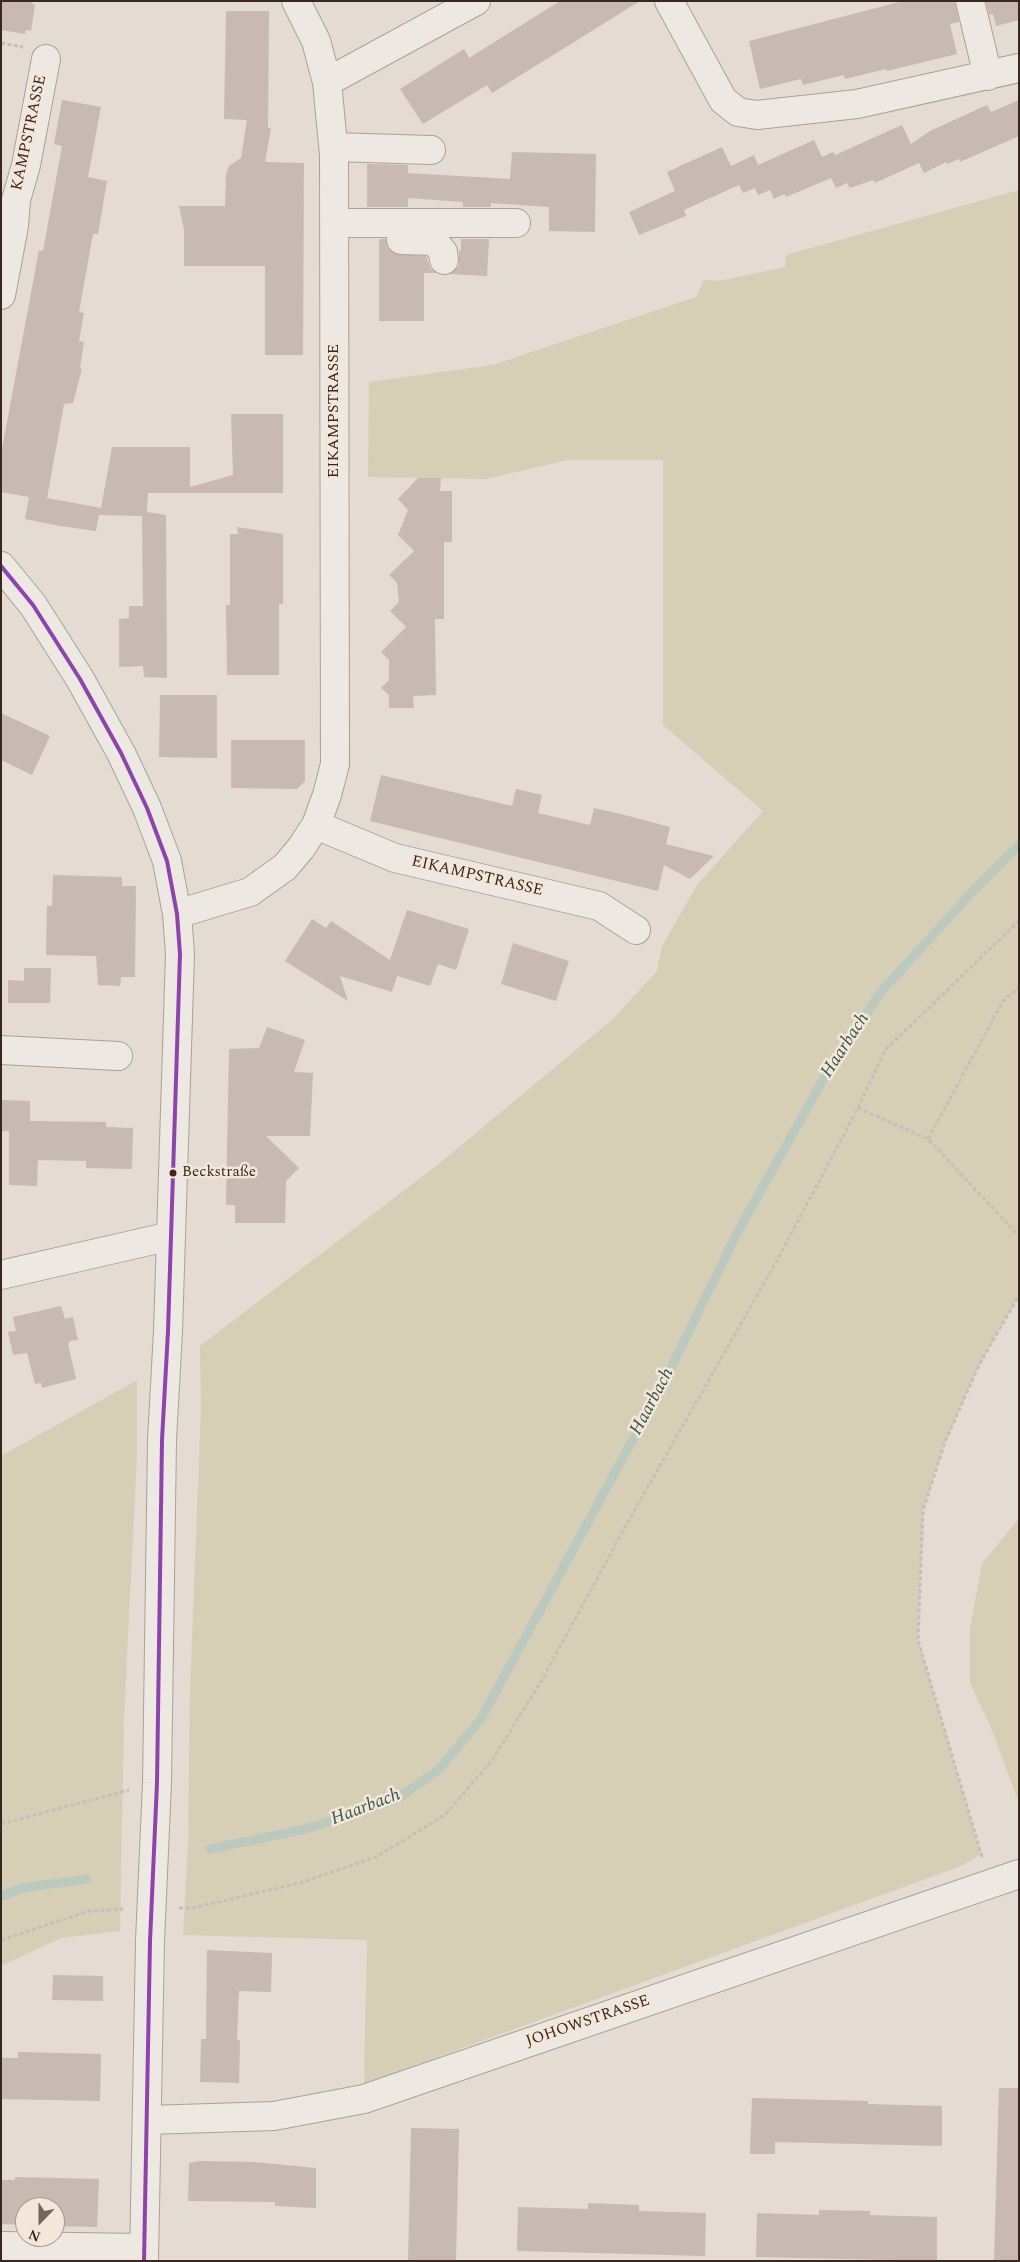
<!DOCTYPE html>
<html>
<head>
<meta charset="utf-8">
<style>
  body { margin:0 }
  #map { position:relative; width:1020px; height:2262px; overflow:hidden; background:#e4dbd2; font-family:Spectral,serif }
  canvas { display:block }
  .frame { position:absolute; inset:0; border:2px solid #392822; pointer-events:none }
  .north { position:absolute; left:15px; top:2197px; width:50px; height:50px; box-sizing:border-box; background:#f4e7d9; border:1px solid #a99b90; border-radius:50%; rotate:202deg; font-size:14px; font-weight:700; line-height:20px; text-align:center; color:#392822 }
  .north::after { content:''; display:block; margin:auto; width:18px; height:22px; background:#756760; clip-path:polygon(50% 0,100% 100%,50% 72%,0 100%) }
</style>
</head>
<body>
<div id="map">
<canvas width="1020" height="2262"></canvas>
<div class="frame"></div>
<div class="north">N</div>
</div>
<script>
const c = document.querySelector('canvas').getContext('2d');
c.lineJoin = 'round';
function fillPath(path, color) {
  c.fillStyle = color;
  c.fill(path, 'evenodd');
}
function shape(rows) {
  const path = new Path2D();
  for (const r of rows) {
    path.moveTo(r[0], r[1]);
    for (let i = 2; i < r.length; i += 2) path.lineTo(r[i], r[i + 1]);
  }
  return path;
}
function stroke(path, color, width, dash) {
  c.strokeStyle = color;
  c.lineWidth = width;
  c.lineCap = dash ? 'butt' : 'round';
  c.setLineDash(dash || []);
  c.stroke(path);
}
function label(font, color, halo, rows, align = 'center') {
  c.font = font + ' Spectral,serif';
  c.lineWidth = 5;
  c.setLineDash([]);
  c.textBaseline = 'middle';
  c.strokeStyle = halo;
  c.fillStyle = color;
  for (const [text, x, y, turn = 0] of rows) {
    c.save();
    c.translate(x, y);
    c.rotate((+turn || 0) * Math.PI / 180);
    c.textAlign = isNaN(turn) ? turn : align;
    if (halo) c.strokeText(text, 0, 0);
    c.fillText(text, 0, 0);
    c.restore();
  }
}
fillPath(shape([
  [1019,190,1019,1295,979,1365,945,1442,923,1510,918,1640,981,1854,961,1866,364,2084,367,1940,183,1935,188,1847,190,1691,201,1410,200,1346,440,1163,613,1019,657,971,662,946,697,885,763,811,663,725,663,460,568,460,486,479,368,477,369,382,493,365,696,297,704,280,720,281,785,267,786,255],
  [137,1380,137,1455,124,1717,120,1931,61,1938,1,1966,1,1456],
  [1019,1518,1019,1803,992,1730,970,1683,970,1629,982,1564]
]), '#d6cfb5');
stroke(shape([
  [210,1849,306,1829,397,1799,438,1770,481,1719,663,1384,737,1233,823,1080,880,993,972,892,1019,845],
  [1,1896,23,1888,87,1879]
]), '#bbc9be', 9);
fillPath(shape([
  [1,1,32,1,32,4,35,5,31,31,26,30,25,34,1,30],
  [560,1,640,1,492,93,487,85,423,124,400,89,464,49,469,58],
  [903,1,955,1,959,22,950,24,957,54,887,71,886,69,845,79,844,75,803,85,801,79,760,89,749,41],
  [986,1,1019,1,1019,20,996,26,993,14,989,15],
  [226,11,269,11,268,128,271,128,265,162,304,163,303,355,265,355,265,266,184,266,184,229,179,206,225,206,226,174,229,166,241,158,247,120,224,119],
  [62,100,101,107,88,177,107,181,98,234,93,234,79,312,84,313,79,341,84,342,80,368,82,369,73,403,64,404,47,498,101,508,112,447,190,447,190,487,233,475,231,414,283,414,283,493,148,493,147,512,166,515,167,678,144,677,143,666,119,667,119,619,129,618,129,606,143,606,142,516,99,515,96,531,60,526,25,519,29,497,1,492,1,454,39,250,43,251,62,146,54,144],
  [1019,100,1019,136,960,162,959,159,947,164,946,162,924,173,919,163,875,183,873,180,850,188,847,183,836,188,831,178,786,197,785,194,774,199,770,190,758,195,755,188,743,193,739,185,684,210,686,216,639,235,629,212,675,191,667,172,722,147,731,166,754,155,758,165,814,140,822,157,833,152,835,155,902,125,911,144,930,131,987,105,991,112],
  [512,152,596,154,595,232,549,231,549,207,491,203,491,207,463,207,463,202,408,198,408,207,367,207,367,164,408,165,408,173,510,179],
  [379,239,386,239,387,247,393,253,426,256,431,269,437,273,424,273,424,321,379,321],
  [461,239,489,239,487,276,449,274,459,266,459,250,461,250],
  [418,478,441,478,440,491,452,491,452,542,444,542,444,619,435,619,436,695,413,696,414,708,389,708,389,695,381,688,389,680,389,660,381,652,406,627,390,611,399,602,397,583,389,575,414,551,398,535,408,510,398,499],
  [237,527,283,534,283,604,279,604,279,675,227,675,226,605,230,605,230,534,238,534],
  [160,695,217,695,217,758,159,757],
  [1,713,50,736,32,775,1,760],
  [231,740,305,740,305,781,297,789,231,788],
  [381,775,512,806,516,789,542,795,538,813,590,825,594,808,621,814,670,827,666,844,714,856,690,879,664,865,658,891,526,859,370,821],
  [53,875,122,877,122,886,136,886,135,977,121,977,120,986,98,985,96,956,46,955,47,906,52,906],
  [407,910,469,929,456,970,438,964,430,986,397,976,392,992,340,976,348,1001,285,961,312,919,326,928,331,921,390,960],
  [513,943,569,961,556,1001,501,984],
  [24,968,51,968,50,1003,8,1003,8,980,24,981],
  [267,1027,305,1040,294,1072,313,1073,310,1136,266,1136,299,1168,286,1181,285,1223,235,1223,235,1205,226,1205,229,1049,259,1048],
  [1,1100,30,1101,30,1121,106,1122,106,1127,133,1128,132,1169,86,1168,86,1161,38,1160,37,1186,9,1185,9,1131,1,1131],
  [61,1306,65,1319,73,1317,78,1340,70,1341,68,1344,76,1379,42,1388,41,1383,35,1384,27,1353,13,1355,8,1332,16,1331,13,1317],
  [207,1950,272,1953,271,1992,239,1991,237,2040,240,2040,239,2083,200,2082,201,2039,206,2039],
  [53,1975,103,1976,103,2001,52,2000],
  [18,2052,101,2054,100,2101,1,2099,1,2058,18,2058],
  [999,2088,1019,2088,1019,2261,994,2261],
  [752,2098,868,2101,868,2104,942,2106,942,2146,775,2142,775,2154,750,2154],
  [411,2128,459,2129,456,2261,408,2261],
  [200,2161,255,2162,316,2168,316,2208,275,2206,275,2202,188,2201,189,2163],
  [15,2177,99,2179,97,2227,55,2226,55,2207,25,2207,25,2225,1,2224,1,2180,15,2180],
  [588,2203,639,2205,639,2211,706,2213,705,2256,517,2251,518,2207,588,2209],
  [819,2210,870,2211,870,2215,937,2217,937,2261,756,2257,757,2213,819,2215]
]), '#c8b9b3');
const minor = shape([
  [669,1,723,100,738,112,757,115,857,104,1019,68],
  [970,1,988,76],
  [327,82,476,1],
  [334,147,431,150],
  [335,223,516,223],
  [401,240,434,241,443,252,444,260],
  [1,295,14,226,16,200,26,165,46,59],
  [1,566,33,605,80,679,121,753,147,808,167,861,177,914,180,954,168,1331,162,1440,157,1783,150,1941,144,2261],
  [316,825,395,858,599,906,636,930],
  [177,914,250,892,285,867,301,848,316,825,327,795,335,764,334,155,327,82,316,41,296,1],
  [1,1050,118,1056],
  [1,1275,171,1236],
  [148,2120,274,2116,364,2099,1019,1874],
  [1,2246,144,2248]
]);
stroke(minor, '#aaa19a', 30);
stroke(shape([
  [1,43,23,47],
  [858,1108,928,1139,1019,1236],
  [928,1139,1003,1001,1019,987],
  [1,1824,129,1790],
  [982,1857,918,1640,923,1510,945,1442,979,1365,1019,1295],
  [179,1908,192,1908,300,1883,376,1857,445,1815,493,1759,543,1678,624,1529,775,1264,858,1108,885,1050,1019,921],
  [1,1940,89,1911,123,1909]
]), '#c6bfb9', 3, [4, 2.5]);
stroke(minor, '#ede8e2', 28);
stroke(shape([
  [1,566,33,605,80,679,121,753,147,808,167,861,177,914,180,954,168,1331,162,1440,157,1783,150,1941,144,2261]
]), '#8e44ad', 4);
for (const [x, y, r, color] of [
  [173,1173,4.5,"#392822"]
]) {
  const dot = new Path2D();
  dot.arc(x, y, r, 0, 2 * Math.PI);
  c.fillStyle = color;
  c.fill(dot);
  stroke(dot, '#f4e7d9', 2);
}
label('15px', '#392822', '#f4e7d9', [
  ["Beckstraße",182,1173]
], 'left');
label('16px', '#392822', '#f4e7d9', [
  ["KAMPSTRASSE",30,133,-78],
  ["EIKAMPSTRASSE",335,411,-90],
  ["EIKAMPSTRASSE",477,877,13],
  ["JOHOWSTRASSE",588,2022,-19]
]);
label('italic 18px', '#32584e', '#f4e7d9', [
  ["Haarbach",846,1046,-57],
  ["Haarbach",653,1402,-62],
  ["Haarbach",366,1808,-21]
]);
</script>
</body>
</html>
